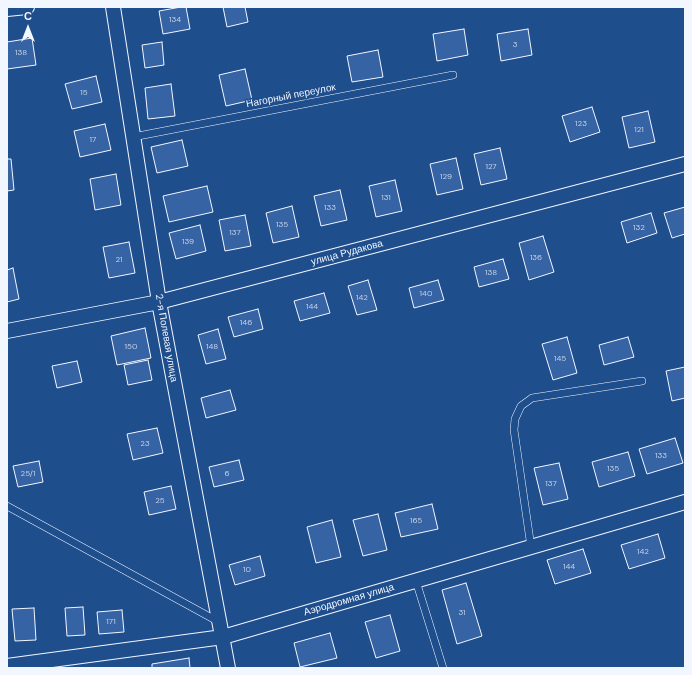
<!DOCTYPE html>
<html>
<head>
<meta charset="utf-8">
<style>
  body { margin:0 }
  #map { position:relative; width:692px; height:675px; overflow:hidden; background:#1f4e8c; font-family:"DM Sans",sans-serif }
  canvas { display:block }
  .frame { position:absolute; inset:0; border:8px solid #f2f6ff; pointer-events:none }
  .north { position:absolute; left:8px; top:8px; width:40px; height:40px; -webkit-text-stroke:3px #1f4e8c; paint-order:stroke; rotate:0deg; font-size:11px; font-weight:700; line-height:16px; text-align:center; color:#f2f6ff }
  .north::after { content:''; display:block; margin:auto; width:14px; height:18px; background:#f2f6ff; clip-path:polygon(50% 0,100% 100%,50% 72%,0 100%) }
</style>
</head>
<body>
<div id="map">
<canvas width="692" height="675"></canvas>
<div class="frame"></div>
<div class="north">С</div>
</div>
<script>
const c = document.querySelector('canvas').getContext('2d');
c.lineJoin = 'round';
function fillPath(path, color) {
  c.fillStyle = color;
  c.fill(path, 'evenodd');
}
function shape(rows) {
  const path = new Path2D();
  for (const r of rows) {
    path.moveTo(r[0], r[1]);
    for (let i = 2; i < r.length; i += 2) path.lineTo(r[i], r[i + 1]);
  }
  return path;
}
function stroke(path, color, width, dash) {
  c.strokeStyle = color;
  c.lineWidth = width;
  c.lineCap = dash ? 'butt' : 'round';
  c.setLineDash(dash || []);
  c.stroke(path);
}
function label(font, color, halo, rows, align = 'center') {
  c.font = font + ' "DM Sans",sans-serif';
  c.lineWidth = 3;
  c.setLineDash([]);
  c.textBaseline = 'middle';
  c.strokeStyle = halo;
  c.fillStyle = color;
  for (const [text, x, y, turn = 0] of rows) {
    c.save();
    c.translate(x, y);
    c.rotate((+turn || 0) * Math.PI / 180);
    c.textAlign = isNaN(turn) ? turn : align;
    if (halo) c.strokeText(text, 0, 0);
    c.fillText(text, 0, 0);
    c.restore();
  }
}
const building = shape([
  [181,7,186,7,190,29,163,34,159,11,181,7],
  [223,7,245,7,248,22,227,27,223,7],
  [464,29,468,55,437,61,433,34,464,29],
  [528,29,532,55,501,61,497,34,528,29],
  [32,38,36,65,7,69,7,42,32,38],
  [162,42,164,65,145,68,142,45,162,42],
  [378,50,383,77,352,82,347,56,378,50],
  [245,69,252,100,226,106,219,75,245,69],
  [96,76,102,102,72,109,65,84,96,76],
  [171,84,175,116,148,119,145,88,171,84],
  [592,107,600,132,570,142,562,116,592,107],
  [648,111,655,142,629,148,622,117,648,111],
  [105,124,111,150,80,157,74,131,105,124],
  [182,140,188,166,157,173,151,147,182,140],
  [500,148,507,179,481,185,474,154,500,148],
  [456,158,463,189,437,195,430,164,456,158],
  [7,159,11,159,14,190,7,191,7,159],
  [116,174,121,205,95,210,90,179,116,174],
  [395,180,402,211,376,217,369,186,395,180],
  [207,186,213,212,169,222,163,196,207,186],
  [340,190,347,220,321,226,314,196,340,190],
  [292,206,299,237,273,243,266,213,292,206],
  [685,207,685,234,672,238,664,213,685,207],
  [651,213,657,233,627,243,621,222,651,213],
  [245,215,251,246,225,251,219,220,245,215],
  [200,225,206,251,176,259,169,233,200,225],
  [543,236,554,272,529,280,519,243,543,236],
  [129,242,135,273,109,278,103,247,129,242],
  [503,259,509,279,479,287,474,267,503,259],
  [13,268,19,299,7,302,7,270,13,268],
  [368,280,377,310,357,315,348,286,368,280],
  [438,280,444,300,414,308,409,288,438,280],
  [324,293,330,313,300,321,294,301,324,293],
  [258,309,263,329,234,337,228,317,258,309],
  [145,328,151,358,117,365,111,336,145,328],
  [218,329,226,359,206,364,198,335,218,329],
  [567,337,577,373,553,380,542,344,567,337],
  [628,337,634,357,604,365,599,345,628,337],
  [148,360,152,380,128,385,124,365,148,360],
  [77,361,82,382,57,388,52,366,77,361],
  [685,367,685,398,672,401,666,371,685,367],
  [230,390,236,410,206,418,201,398,230,390],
  [157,428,163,453,133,460,127,434,157,428],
  [675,438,683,463,647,474,639,449,675,438],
  [628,452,635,476,599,487,592,462,628,452],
  [239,460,244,480,214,487,209,467,239,460],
  [39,461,43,482,18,487,13,466,39,461],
  [559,463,568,499,543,505,534,468,559,463],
  [171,486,176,509,149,515,144,492,171,486],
  [432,504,438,529,401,537,395,513,432,504],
  [378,514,387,550,363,556,353,520,378,514],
  [332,520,341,557,316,563,307,527,332,520],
  [658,534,665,558,629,569,621,545,658,534],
  [583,549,591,573,555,584,547,560,583,549],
  [260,556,265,576,235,585,229,565,260,556],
  [466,583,482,636,457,644,442,590,466,583],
  [83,607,85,635,67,636,65,608,83,607],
  [34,608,36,640,15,641,12,609,34,608],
  [122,610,124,632,99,634,97,612,122,610],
  [390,615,400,651,376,658,365,622,390,615],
  [330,633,337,658,300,667,294,643,330,633],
  [189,658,190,668,152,668,152,664,189,658]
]);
fillPath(building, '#3563a3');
stroke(building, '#f2f6ff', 1);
const lane = shape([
  [133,137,453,75],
  [7,506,219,622],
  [531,547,514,430,515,419,521,406,532,398,642,381],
  [416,581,443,668]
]);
const street = shape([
  [113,7,159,302,228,668],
  [7,9,27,7],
  [7,331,159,302,685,164],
  [7,666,223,637,685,502]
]);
stroke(lane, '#f2f6ff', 8);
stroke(street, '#f2f6ff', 16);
stroke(lane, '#1f4e8c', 7);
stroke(street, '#1f4e8c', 14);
label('8px', '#c3d1e8', null, [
  ["134",175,20],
  ["3",515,45],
  ["138",21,53],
  ["15",84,93],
  ["123",581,124],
  ["121",639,130],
  ["17",93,140],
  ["127",491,167],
  ["129",446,177],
  ["131",386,198],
  ["133",330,208],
  ["135",282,225],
  ["132",639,228],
  ["137",235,233],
  ["139",188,242],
  ["136",536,258],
  ["21",119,260],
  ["138",491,273],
  ["140",426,294],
  ["142",362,298],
  ["144",312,307],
  ["146",246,323],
  ["150",131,347],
  ["148",212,347],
  ["145",560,359],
  ["23",145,444],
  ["133",661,456],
  ["135",613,469],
  ["25/1",28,474],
  ["6",227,474],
  ["137",551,484],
  ["25",160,501],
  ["165",416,521],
  ["142",643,552],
  ["144",569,567],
  ["10",247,570],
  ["31",462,613],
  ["171",111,622]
]);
label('10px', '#f2f6ff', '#1f4e8c', [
  ["Нагорный переулок",291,96,-11],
  ["улица Рудакова",347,253,-15],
  ["2-я Полевая улица",166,338,80],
  ["Аэродромная улица",349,600,-16]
]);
</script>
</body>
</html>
